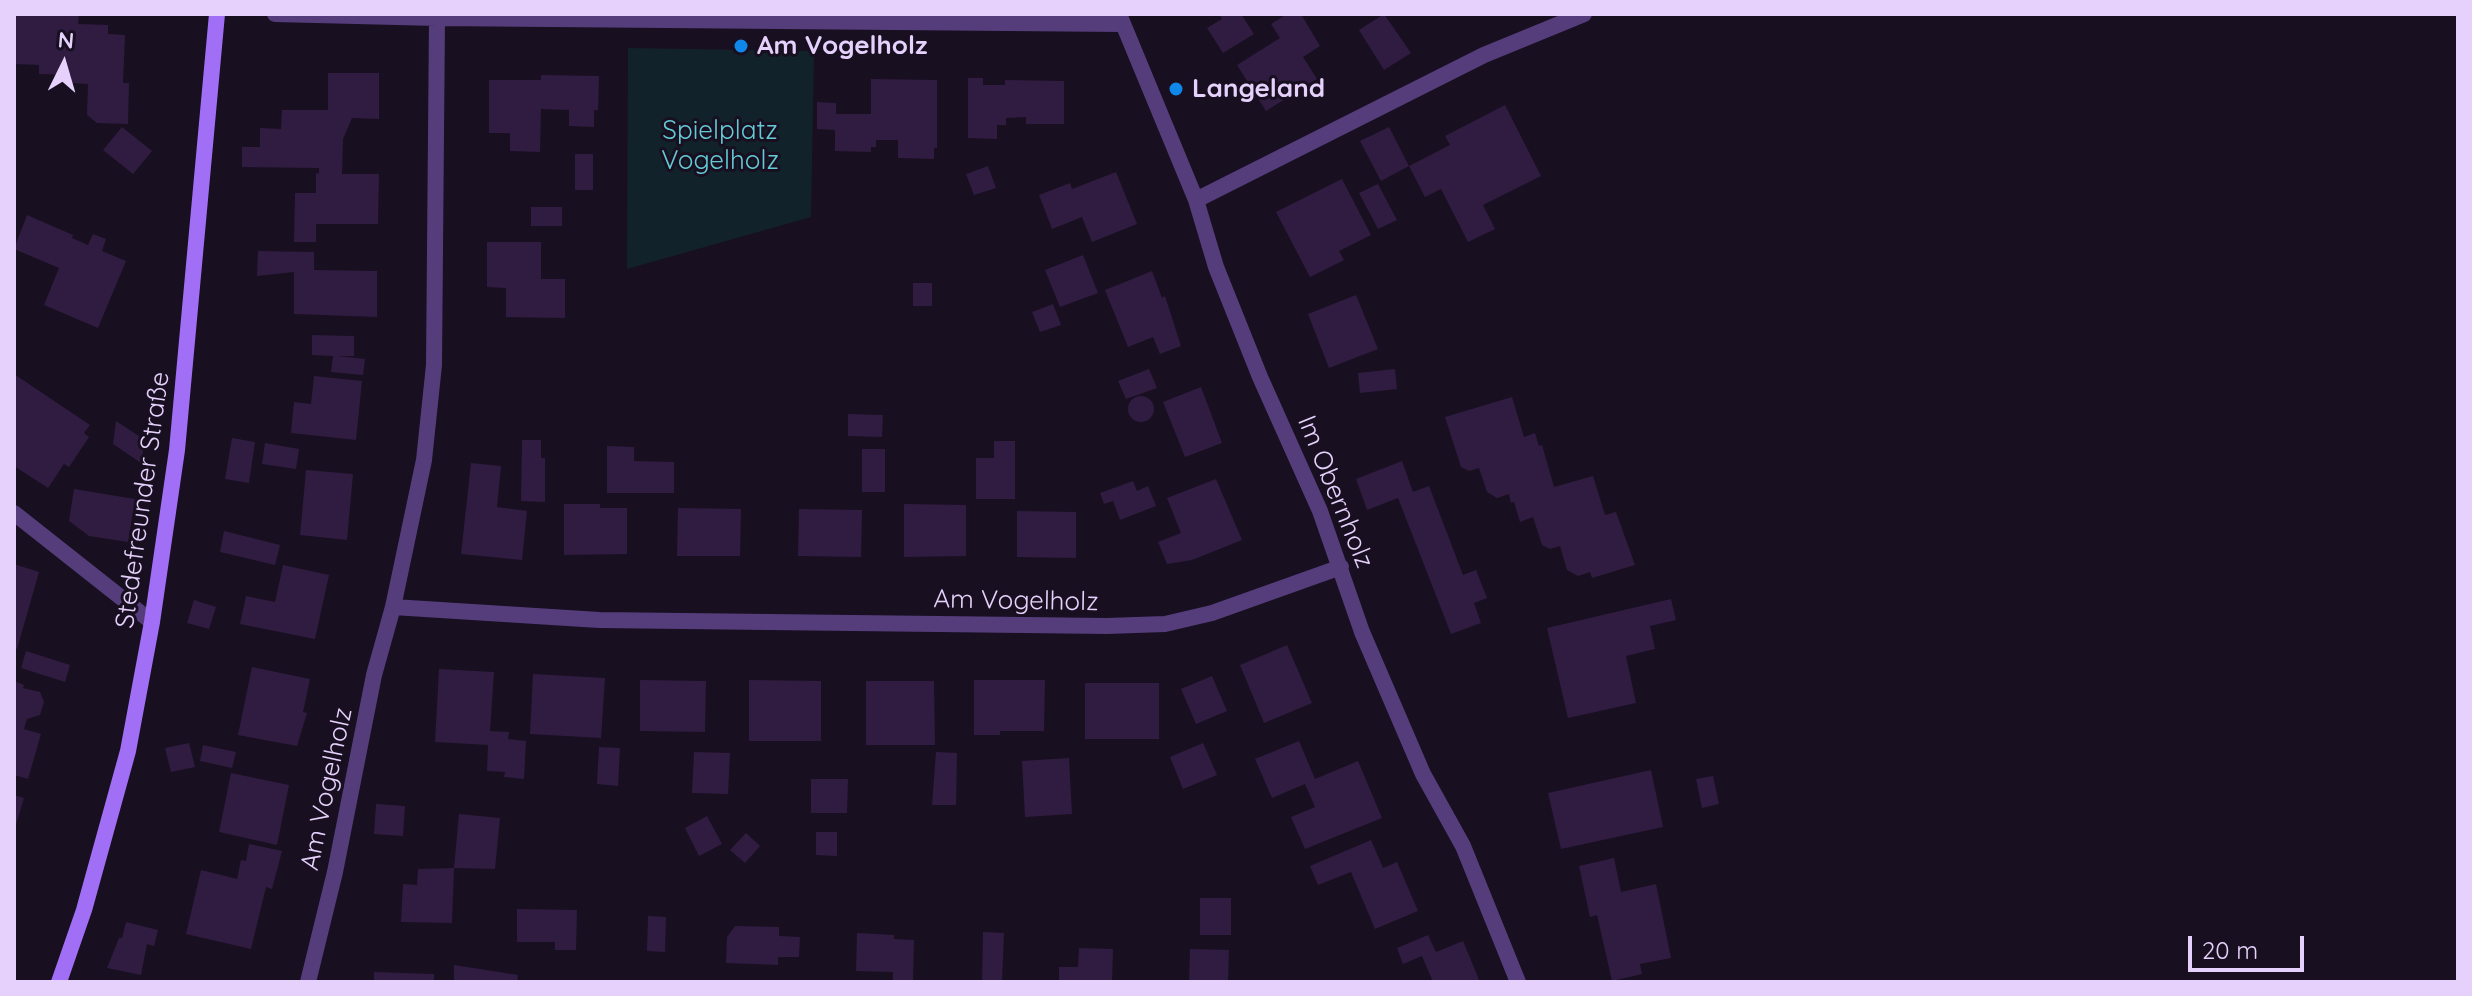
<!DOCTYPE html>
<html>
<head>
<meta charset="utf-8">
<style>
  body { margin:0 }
  #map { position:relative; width:2472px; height:996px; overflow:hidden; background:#180f20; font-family:Quicksand,sans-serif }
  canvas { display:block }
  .frame { position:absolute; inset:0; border:16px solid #e5d1fc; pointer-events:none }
  .north { position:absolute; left:24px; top:24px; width:80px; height:80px; -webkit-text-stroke:6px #180f20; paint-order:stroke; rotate:5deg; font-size:22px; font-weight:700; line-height:32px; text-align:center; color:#e5d1fc }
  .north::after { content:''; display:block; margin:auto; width:28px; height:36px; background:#e5d1fc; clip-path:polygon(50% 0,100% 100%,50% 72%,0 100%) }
  .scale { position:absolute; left:2188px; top:936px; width:116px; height:36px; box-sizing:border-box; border:4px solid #e5d1fc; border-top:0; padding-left:10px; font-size:24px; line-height:28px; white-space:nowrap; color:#e5d1fc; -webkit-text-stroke:6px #180f20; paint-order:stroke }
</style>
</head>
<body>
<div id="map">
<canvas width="2472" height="996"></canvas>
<div class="frame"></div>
<div class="north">N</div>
<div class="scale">20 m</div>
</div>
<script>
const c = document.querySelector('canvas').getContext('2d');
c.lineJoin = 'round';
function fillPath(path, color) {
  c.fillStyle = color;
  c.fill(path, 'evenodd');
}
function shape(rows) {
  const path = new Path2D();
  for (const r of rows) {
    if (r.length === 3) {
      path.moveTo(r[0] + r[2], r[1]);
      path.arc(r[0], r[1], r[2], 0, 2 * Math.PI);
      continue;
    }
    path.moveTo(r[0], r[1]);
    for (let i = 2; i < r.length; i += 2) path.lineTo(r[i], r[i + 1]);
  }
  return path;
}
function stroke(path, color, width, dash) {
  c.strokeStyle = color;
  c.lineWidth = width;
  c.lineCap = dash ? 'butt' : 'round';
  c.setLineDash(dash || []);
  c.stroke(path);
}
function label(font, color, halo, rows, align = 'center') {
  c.font = font + ' Quicksand,sans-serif';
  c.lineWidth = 6;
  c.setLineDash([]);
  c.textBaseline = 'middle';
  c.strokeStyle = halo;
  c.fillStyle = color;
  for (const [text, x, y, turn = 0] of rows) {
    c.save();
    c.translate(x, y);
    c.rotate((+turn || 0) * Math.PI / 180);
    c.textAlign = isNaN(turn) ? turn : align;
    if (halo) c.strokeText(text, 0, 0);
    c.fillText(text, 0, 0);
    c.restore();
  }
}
fillPath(shape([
  [628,48,814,51,811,217,627,269]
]), '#12222a');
fillPath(shape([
  [15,14,79,14,78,24,108,25,108,34,125,35,123,83,129,83,128,124,97,123,87,115,88,84,71,83,71,75,39,74,39,65,14,64],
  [1219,14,1241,14,1254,34,1223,53,1207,28,1222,19],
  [1287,14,1301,14,1320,46,1303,57,1317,79,1266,111,1237,65,1280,38,1271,24],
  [1384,14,1411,53,1384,70,1359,30],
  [328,73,379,73,379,119,352,118,343,139,342,174,379,174,378,224,316,224,316,242,294,242,295,193,316,193,316,173,319,174,319,168,242,167,242,147,260,147,260,128,281,129,282,110,328,110],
  [541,75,599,76,598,110,594,110,594,127,569,126,569,110,541,109,540,152,510,151,510,133,489,133,489,80,541,80],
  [968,78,983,78,983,85,1005,85,1005,80,1064,81,1064,124,1026,124,1026,117,1006,118,1006,125,997,125,997,139,968,138],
  [871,79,937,80,937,148,934,148,934,159,898,158,898,140,876,140,876,147,871,147,871,152,835,151,835,130,817,129,817,102,836,103,836,114,871,114],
  [1505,105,1541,176,1483,205,1495,229,1468,242,1441,189,1425,197,1409,166,1450,145,1445,136],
  [122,127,152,151,133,174,103,150],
  [1389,127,1409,166,1381,181,1360,141],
  [575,154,593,154,593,190,575,190],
  [988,166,996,188,974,195,966,174],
  [1116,172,1137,224,1092,242,1082,217,1052,229,1039,195,1070,183,1072,189],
  [1342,179,1371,235,1339,251,1344,260,1310,277,1276,212],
  [1378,184,1397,220,1378,229,1359,193],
  [531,207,562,207,562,226,531,226],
  [27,215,73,235,72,238,88,245,93,234,106,239,102,251,126,261,98,328,44,305,59,268,14,249],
  [487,242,541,242,541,279,565,279,565,318,506,317,506,288,487,287],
  [258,251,314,252,314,270,377,271,377,317,294,314,294,272,257,276],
  [1083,255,1098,293,1060,307,1045,270],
  [1152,271,1162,298,1165,296,1181,346,1160,354,1153,337,1128,347,1105,290],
  [913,283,932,283,932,306,913,306],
  [1356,295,1378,349,1329,368,1308,314],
  [1053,304,1061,325,1040,332,1032,312],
  [312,335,354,336,354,356,337,356,365,359,363,375,331,372,333,356,312,355],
  [1149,369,1157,388,1126,399,1118,381],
  [1395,369,1397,389,1360,393,1358,373],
  [14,374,90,425,84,433,89,437,69,467,64,464,48,488,14,466],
  [314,376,362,381,356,440,291,433,294,402,311,404],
  [1201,387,1222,443,1185,457,1163,402],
  [1141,409,13],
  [1512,397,1524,437,1535,433,1539,446,1542,445,1554,487,1593,476,1605,515,1616,512,1635,565,1592,578,1590,572,1578,576,1567,570,1560,546,1550,549,1542,545,1533,517,1520,522,1514,502,1511,503,1509,494,1497,498,1487,492,1479,468,1469,471,1461,467,1445,417],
  [848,414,883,415,882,437,848,436],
  [116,421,145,440,141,463,113,444],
  [232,438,255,442,249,483,225,479],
  [522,440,541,440,541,458,545,458,545,502,521,501],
  [994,441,1015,441,1015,499,976,499,976,458,994,458],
  [265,443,299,449,296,469,262,464],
  [607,446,634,447,634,461,674,462,674,493,607,493],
  [862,449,885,449,885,492,862,492],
  [1402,461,1413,492,1429,486,1463,575,1476,570,1487,598,1474,603,1481,623,1451,634,1398,498,1367,510,1356,479],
  [471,463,501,466,497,507,527,511,522,560,461,554],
  [306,470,353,474,347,540,300,535],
  [1216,479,1242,540,1192,560,1167,564,1158,542,1181,533,1167,498],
  [1133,481,1137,491,1148,486,1156,506,1120,520,1113,501,1104,504,1100,493],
  [74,489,135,499,128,542,89,536,69,521],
  [564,504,600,504,600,508,627,508,627,554,564,555],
  [904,504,966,505,966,556,904,557],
  [678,508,741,509,740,556,677,556],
  [799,509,862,510,861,557,798,556],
  [1017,511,1076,512,1076,558,1017,557],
  [224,531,280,545,275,565,220,552],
  [14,564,39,572,17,649,14,648],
  [283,565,329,575,315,639,240,624,246,596,275,602],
  [1671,599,1676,620,1650,626,1655,649,1626,656,1636,703,1568,718,1547,628],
  [194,600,216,607,209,629,187,623],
  [1287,645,1312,703,1264,723,1240,665],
  [26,651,70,665,65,682,21,668],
  [252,667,310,679,303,712,307,713,297,746,238,735],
  [439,669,494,672,490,731,509,732,508,739,526,741,524,779,504,777,505,772,487,771,488,745,435,742],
  [533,674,605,678,601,738,530,734],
  [1212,676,1227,711,1196,724,1181,689],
  [640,680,706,681,705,732,640,731],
  [749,680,821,681,821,741,749,741],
  [974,680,1045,680,1044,731,1000,731,1000,735,974,735],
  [14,681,24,685,23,688,40,692,44,702,40,715,27,719,24,729,41,734,28,779,14,775],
  [866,681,934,681,935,745,866,745],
  [1085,683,1159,683,1159,739,1085,739],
  [1299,741,1315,779,1358,761,1382,818,1305,849,1291,817,1315,807,1305,784,1272,798,1255,759],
  [189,743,195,767,171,772,165,748],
  [1203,743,1217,775,1183,789,1170,757],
  [203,745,236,752,232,768,200,761],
  [599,747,620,748,618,786,597,784],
  [694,752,730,753,728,794,692,793],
  [936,752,957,753,956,805,932,805],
  [1069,758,1072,814,1025,817,1022,761],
  [1651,770,1663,827,1561,849,1548,793],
  [231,773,289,785,277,845,219,832],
  [1713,776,1719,804,1702,808,1696,779],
  [811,779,848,779,847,813,811,813],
  [14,795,24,798,15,828,14,828],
  [376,804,405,806,403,836,374,834],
  [459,814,500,818,495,869,454,868],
  [707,816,722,844,699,856,685,828],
  [816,832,837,832,837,856,816,855],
  [746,833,760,846,745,863,730,850],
  [1371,840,1383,868,1397,862,1418,911,1375,929,1351,872,1318,885,1310,866],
  [249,844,282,851,272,889,266,887,251,949,186,934,201,870,237,879,241,860,246,861],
  [1614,858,1621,892,1656,884,1671,958,1640,964,1642,974,1612,981,1597,915,1590,917,1579,866],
  [454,868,452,923,401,922,403,884,417,885,418,869],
  [1200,898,1231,898,1231,935,1200,935],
  [517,909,577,910,576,950,555,950,555,942,517,942],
  [648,916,666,917,665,952,647,951],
  [126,922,158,930,154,946,147,944,141,975,107,968,119,938,122,938],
  [735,926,779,927,779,936,800,937,799,957,778,957,778,965,726,963,727,937],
  [983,932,1004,933,1002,982,982,982],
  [857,933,894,935,894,939,914,940,913,982,893,982,893,972,856,971],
  [1428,935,1436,952,1463,941,1480,982,1433,982,1422,956,1403,964,1397,948],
  [1079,948,1113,949,1112,982,1059,982,1059,967,1078,967],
  [1190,949,1229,950,1228,982,1189,982],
  [454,965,518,975,517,982,454,982],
  [374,972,434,974,434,982,374,982]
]), '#301c40');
stroke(shape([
  [14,513,152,622]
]), '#553d7c', 16);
stroke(shape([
  [275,14,437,18,1122,24],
  [1119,14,1196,200,1216,267,1260,377,1320,511,1362,632,1423,774,1463,846,1518,982],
  [1196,200,1484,55,1584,14],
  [393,607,599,620,1107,626,1165,624,1212,613,1341,567],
  [308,982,335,872,374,675,393,607,424,460,434,365,437,18]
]), '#553d7c', 16);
stroke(shape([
  [59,982,84,910,128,751,152,622,177,450,217,14]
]), '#a16ff5', 16);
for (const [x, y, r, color] of [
  [741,46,8,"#1088e9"],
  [1176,89,8,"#1088e9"]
]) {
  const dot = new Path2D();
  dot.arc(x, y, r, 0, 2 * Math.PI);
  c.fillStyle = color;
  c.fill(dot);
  stroke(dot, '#180f20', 3);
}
label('bold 26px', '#e5d1fc', '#180f20', [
  ["Am Vogelholz",757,46],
  ["Langeland",1192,89]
], 'left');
label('26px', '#63cbd6', '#180f20', [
  ["Spielplatz",720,131],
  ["Vogelholz",720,161]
]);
label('26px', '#e5d1fc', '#180f20', [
  ["Im Obernholz",1335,492,68],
  ["Stedefreunder Straße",143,500,-82],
  ["Am Vogelholz",1016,601,1],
  ["Am Vogelholz",327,789,-78]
]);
</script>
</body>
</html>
